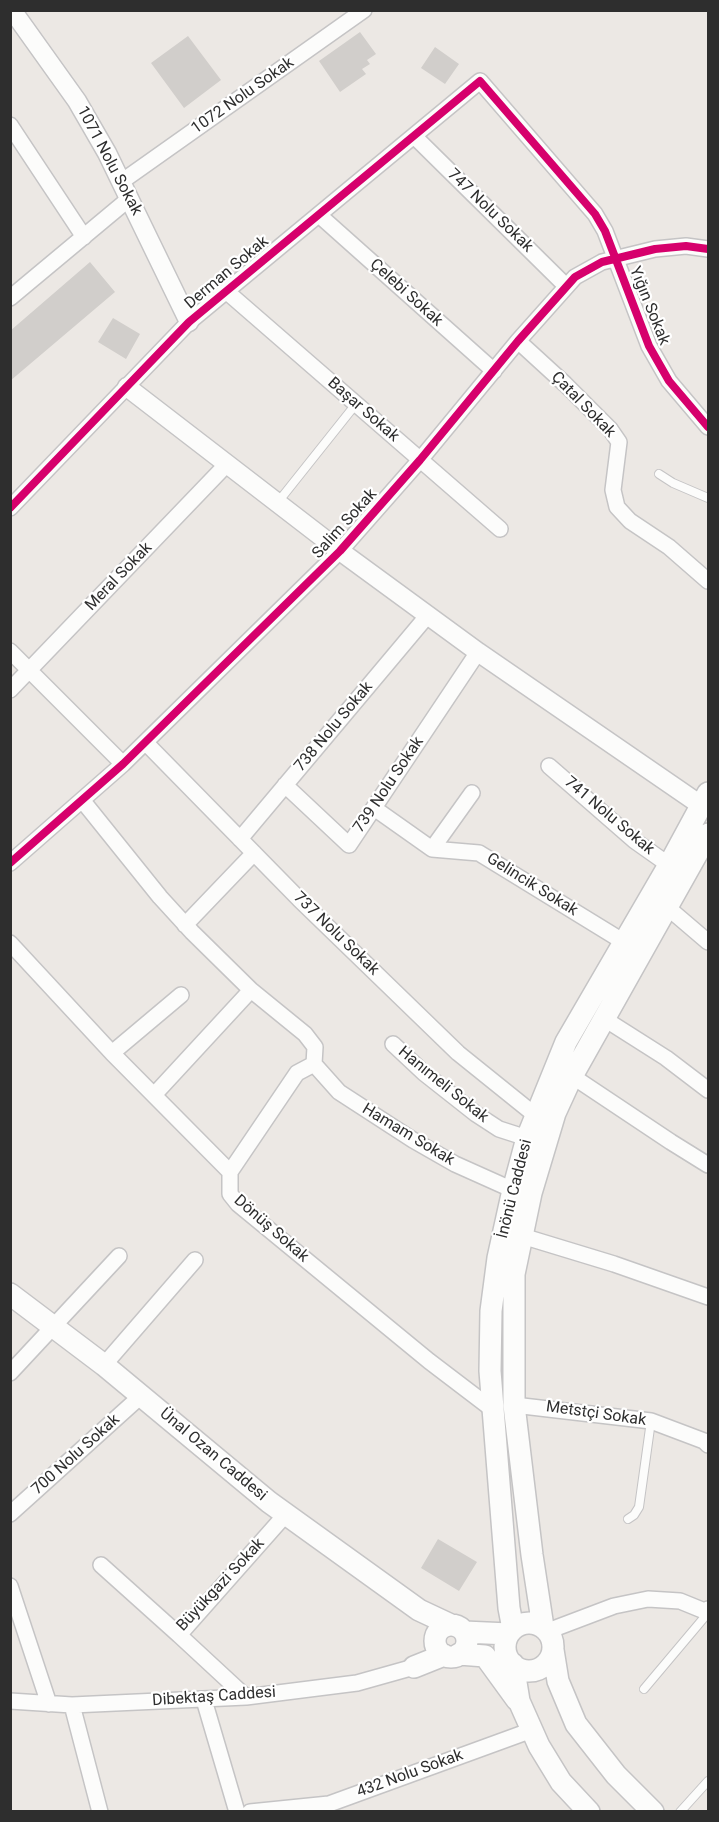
<!DOCTYPE html>
<html>
<head>
<meta charset="utf-8">
<style>
  body { margin:0 }
  #map { position:relative; width:719px; height:1822px; overflow:hidden; background:#ece8e4; font-family:Roboto,sans-serif }
  canvas { display:block }
  .frame { position:absolute; inset:0; border:12px solid #2e2e2e; pointer-events:none }
</style>
</head>
<body>
<div id="map">
<canvas width="719" height="1822"></canvas>
<div class="frame"></div>
</div>
<script>
const c = document.querySelector('canvas').getContext('2d');
c.lineJoin = 'round';
function fillPath(path, color) {
  c.fillStyle = color;
  c.fill(path, 'evenodd');
}
function shape(rows) {
  const path = new Path2D();
  for (const r of rows) {
    if (r.length === 3) {
      path.moveTo(r[0] + r[2], r[1]);
      path.arc(r[0], r[1], r[2], 0, 2 * Math.PI);
      continue;
    }
    path.moveTo(r[0], r[1]);
    for (let i = 2; i < r.length; i += 2) path.lineTo(r[i], r[i + 1]);
  }
  return path;
}
function stroke(path, color, width, dash) {
  c.strokeStyle = color;
  c.lineWidth = width;
  c.lineCap = dash ? 'butt' : 'round';
  c.setLineDash(dash || []);
  c.stroke(path);
}
function label(font, color, halo, rows, align = 'center') {
  c.font = font + ' Roboto,sans-serif';
  c.lineWidth = 4.5;
  c.setLineDash([]);
  c.textBaseline = 'middle';
  c.strokeStyle = halo;
  c.fillStyle = color;
  for (const [text, x, y, turn = 0] of rows) {
    c.save();
    c.translate(x, y);
    c.rotate((+turn || 0) * Math.PI / 180);
    c.textAlign = isNaN(turn) ? turn : align;
    if (halo) c.strokeText(text, 0, 0);
    c.fillText(text, 0, 0);
    c.restore();
  }
}
fillPath(shape([
  [360,32,376,54,367,60,370,64,362,69,366,74,340,92,319,61],
  [188,36,221,80,184,108,151,63],
  [435,47,459,64,445,84,421,68],
  [90,262,115,292,10,381,10,331],
  [113,318,140,334,126,359,98,342],
  [438,1539,477,1562,459,1591,421,1568]
]), '#d1cecb');
const service = shape([
  [659,474,673,483,708,498],
  [278,502,356,404],
  [628,1519,634,1515,639,1507,651,1421],
  [644,1689,708,1613],
  [680,1812,708,1781]
]);
const minor = shape([
  [10,125,84,237],
  [414,136,566,286],
  [121,182,364,10],
  [319,215,494,371],
  [226,291,500,529],
  [10,298,130,198],
  [518,341,565,384,610,429,619,442,613,490,617,507,630,521,669,547,708,581],
  [10,508,189,322,480,81,595,214,605,231,649,346,669,381,708,427],
  [10,651,123,764],
  [10,690,227,464],
  [146,743,299,899,458,1053,535,1115],
  [549,766,635,841,669,865],
  [285,785,349,845,478,652],
  [82,800,160,897,192,932,251,990,305,1034,315,1047,314,1064],
  [374,808,432,849,479,853,624,942],
  [240,839,428,615],
  [432,849,472,793],
  [10,863,123,764,340,551,420,460,518,341,575,277,602,262,655,249,686,246,708,249],
  [667,907,708,942],
  [185,925,254,853],
  [10,943,112,1053,230,1172,230,1194,238,1204,429,1361,492,1409],
  [603,1018,666,1058,708,1090],
  [393,1044,424,1073,476,1114,499,1129,527,1138],
  [112,1053,181,995],
  [314,1064,339,1092,413,1140,455,1164,513,1190],
  [572,1076,671,1142,708,1165],
  [154,1095,251,990],
  [230,1172,297,1073,314,1064],
  [522,1236,614,1264,708,1297],
  [104,1365,195,1260],
  [10,1373,119,1256],
  [514,1405,651,1421,704,1441,708,1445],
  [10,1514,142,1395],
  [101,1565,179,1635,286,1514],
  [10,1586,49,1704],
  [548,1631,614,1606,648,1599,680,1601,707,1612,708,1609],
  [179,1635,246,1697],
  [204,1700,237,1812],
  [10,1701,72,1705,246,1697,357,1683,414,1667],
  [72,1705,100,1812],
  [250,1812,329,1804,532,1730]
]);
const tertiary = shape([
  [12,10,77,101,107,153,189,322],
  [127,387,340,551,478,652,702,806]
]);
const secondary = shape([
  [10,1294,104,1365,269,1502,419,1610,451,1625],
  [529,1647,24],
  [451,1641,16],
  [543,1627,532,1555,514,1405,514,1274,531,1193,555,1113,572,1076,708,834],
  [513,1629,509,1608,490,1371,491,1311,498,1258,513,1190,527,1138,566,1042,669,865,708,793],
  [464,1632,509,1634],
  [553,1650,558,1681,576,1724,616,1775,653,1812],
  [459,1654,485,1656,517,1700],
  [513,1664,519,1701,539,1746,561,1782,589,1812],
  [414,1667,444,1655]
]);
stroke(service, '#c5c4c5', 10);
stroke(minor, '#c5c4c5', 18);
stroke(tertiary, '#c5c4c5', 21);
stroke(secondary, '#c5c4c5', 24);
stroke(service, '#fcfcfb', 8);
stroke(minor, '#fcfcfb', 15);
stroke(tertiary, '#fcfcfb', 18);
stroke(secondary, '#fcfcfb', 21);
stroke(shape([
  [10,508,189,322,480,81,595,214,605,231,649,346,669,381,708,427],
  [10,863,123,764,340,551,420,460,518,341,575,277,602,262,655,249,686,246,708,249]
]), '#d6006c', 8);
label('16px', '#2e2e2e', '#fff', [
  ["1072 Nolu Sokak",243,96,-35],
  ["1071 Nolu Sokak",109,161,62],
  ["747 Nolu Sokak",490,211,44],
  ["Derman Sokak",227,273,-40],
  ["Çelebi Sokak",406,293,42],
  ["Yığın Sokak",649,306,68],
  ["Çatal Sokak",583,405,46],
  ["Başar Sokak",363,410,41],
  ["Salim Sokak",345,524,-48],
  ["Meral Sokak",119,577,-46],
  ["738 Nolu Sokak",334,727,-50],
  ["739 Nolu Sokak",389,785,-56],
  ["741 Nolu Sokak",609,816,40],
  ["Gelincik Sokak",532,885,32],
  ["737 Nolu Sokak",336,934,44],
  ["Hanımeli Sokak",443,1085,39],
  ["Hamam Sokak",408,1135,31],
  ["İnönü Caddesi",515,1189,-76],
  ["Dönüş Sokak",271,1229,41],
  ["Metstçi Sokak",596,1414,8],
  ["700 Nolu Sokak",76,1455,-42],
  ["Ünal Ozan Caddesi",213,1455,40],
  ["Büyükgazi Sokak",221,1585,-47],
  ["Dibektaş Caddesi",214,1697,-4],
  ["432 Nolu Sokak",410,1774,-20]
]);
</script>
</body>
</html>
